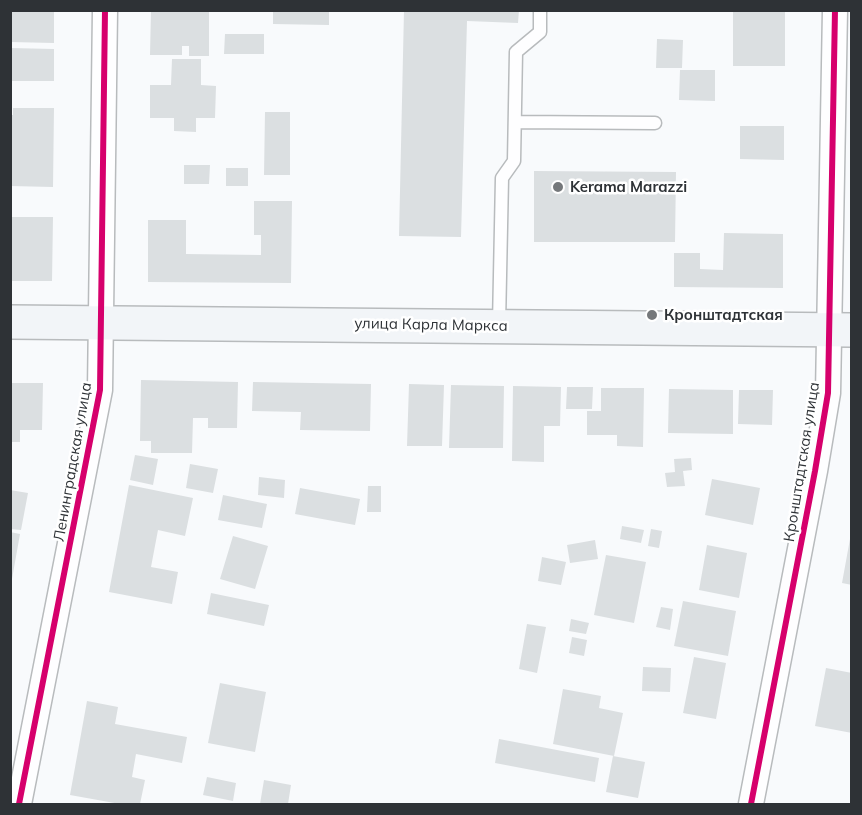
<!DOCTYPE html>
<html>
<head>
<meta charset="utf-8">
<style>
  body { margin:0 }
  #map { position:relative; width:862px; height:815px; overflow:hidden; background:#f8fafc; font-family:Mulish,sans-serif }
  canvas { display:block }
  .frame { position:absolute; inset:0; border:12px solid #2e3236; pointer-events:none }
</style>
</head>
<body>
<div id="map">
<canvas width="862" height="815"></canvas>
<div class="frame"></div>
</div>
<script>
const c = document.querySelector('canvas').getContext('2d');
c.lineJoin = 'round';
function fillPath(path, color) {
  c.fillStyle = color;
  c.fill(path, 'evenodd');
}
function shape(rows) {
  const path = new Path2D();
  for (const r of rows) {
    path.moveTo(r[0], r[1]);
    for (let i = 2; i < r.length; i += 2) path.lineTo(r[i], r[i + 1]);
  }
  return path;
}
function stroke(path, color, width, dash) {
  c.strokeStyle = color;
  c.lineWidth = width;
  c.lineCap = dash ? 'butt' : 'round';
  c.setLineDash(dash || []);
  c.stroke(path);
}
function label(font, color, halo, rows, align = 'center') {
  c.font = font + ' Mulish,sans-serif';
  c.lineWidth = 5;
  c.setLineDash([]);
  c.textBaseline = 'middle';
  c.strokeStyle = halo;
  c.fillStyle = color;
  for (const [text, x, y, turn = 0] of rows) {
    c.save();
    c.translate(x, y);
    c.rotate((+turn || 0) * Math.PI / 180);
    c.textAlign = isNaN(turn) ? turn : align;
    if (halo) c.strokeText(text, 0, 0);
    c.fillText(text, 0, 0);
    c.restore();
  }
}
fillPath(shape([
  [10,10,54,10,54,43,10,42],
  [151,10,209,10,209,56,189,56,189,46,182,46,182,55,150,55],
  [273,10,329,10,329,25,273,24],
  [404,10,519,10,518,23,467,21,461,237,399,236],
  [733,10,785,10,785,66,733,66],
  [225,34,264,34,264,54,224,54],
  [657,39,683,40,682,68,656,68],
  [10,48,54,49,54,81,10,81],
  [172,59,201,59,201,85,216,86,215,118,196,118,196,132,174,131,174,118,150,118,150,85,171,85],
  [680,70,715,70,715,101,679,100],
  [13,108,54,108,53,187,10,186,10,115,13,115],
  [265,112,290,112,290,175,264,175],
  [740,126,784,126,784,160,740,159],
  [184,165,210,165,209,184,184,184],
  [226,168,248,168,248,186,226,186],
  [534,171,676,172,675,242,534,242],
  [254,201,292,201,291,283,148,282,148,220,186,220,186,254,261,255,261,235,254,235],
  [10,217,53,217,52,281,10,281],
  [724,233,783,234,783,288,674,287,674,253,700,253,700,269,723,270],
  [141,380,238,382,237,428,208,428,208,418,193,418,192,453,151,453,151,441,140,441],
  [253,382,371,384,370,431,300,430,301,412,252,411],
  [10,383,43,383,42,430,20,430,20,442,10,442],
  [409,384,444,385,442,446,407,446],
  [451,385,504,386,503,448,449,448],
  [513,386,561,387,560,426,544,426,544,462,512,461],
  [567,387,593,387,592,409,566,409],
  [601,388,644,388,643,447,617,446,617,435,587,435,587,411,601,411],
  [669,389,733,390,733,434,668,433],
  [739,390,773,390,772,425,738,424],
  [135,455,158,459,153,485,130,480],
  [691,458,692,470,683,471,685,486,667,487,665,473,675,472,674,459],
  [190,464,218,469,213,493,186,488],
  [259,477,285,480,284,498,258,495],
  [712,479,760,488,753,525,705,515],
  [129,485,193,498,185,536,158,530,151,567,178,572,172,604,109,592],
  [368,486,381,486,381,512,367,512],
  [300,488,360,499,355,525,295,514],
  [10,490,28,493,21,530,10,529],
  [223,495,267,504,262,528,218,520],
  [622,526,644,530,641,543,620,539],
  [651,529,662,531,659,548,648,546],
  [10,532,20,534,12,579,10,579],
  [233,536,268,546,255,589,220,579],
  [850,539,852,539,852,585,842,583],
  [595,540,598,559,570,563,567,545],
  [707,545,747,553,739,598,699,590],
  [606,555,646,562,634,623,594,615],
  [542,557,566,562,561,585,538,581],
  [211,593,269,605,264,626,207,614],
  [683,601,736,611,728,656,674,646],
  [661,607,673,609,670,630,656,627],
  [571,619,589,623,586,634,569,631],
  [527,624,546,627,537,673,519,669],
  [572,637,587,640,584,656,569,653],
  [694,657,726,663,716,719,683,713],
  [643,667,671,668,670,692,642,691],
  [826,668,852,673,852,733,815,726],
  [220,683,266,692,255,752,208,743],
  [563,689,601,696,599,708,623,713,614,756,553,744],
  [87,701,118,707,115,724,187,737,182,763,136,754,132,777,145,780,140,804,120,804,70,795],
  [499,739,599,758,595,782,495,763],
  [613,756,645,762,638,798,606,792],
  [207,777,236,783,233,801,203,795],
  [264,780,291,785,288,804,260,804]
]), '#dbdfe1');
const lane = shape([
  [515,122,655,123],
  [499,324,502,178,514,161,516,52,540,32,540,10]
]);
const street = shape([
  [19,804,100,390,105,10],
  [751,804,815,471,828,393,835,10]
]);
const secondary = shape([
  [10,322,852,330]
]);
stroke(lane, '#b8bbbd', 15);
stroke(street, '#b8bbbd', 27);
stroke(secondary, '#b8bbbd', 36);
stroke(lane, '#fefeff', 12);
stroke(street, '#fefeff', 24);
stroke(secondary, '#f2f5f8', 33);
stroke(shape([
  [19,804,100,390,105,10],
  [751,804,815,471,828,393,835,10]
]), '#d6006c', 6);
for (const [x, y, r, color] of [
  [558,187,6,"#75787b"],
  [652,315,6,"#75787b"]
]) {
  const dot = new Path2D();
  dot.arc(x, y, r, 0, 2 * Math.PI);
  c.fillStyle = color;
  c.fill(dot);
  stroke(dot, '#fff', 2);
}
label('bold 15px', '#2e3236', '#fff', [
  ["Kerama Marazzi",570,187],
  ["Кронштадтская",664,315]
], 'left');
label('15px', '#2e3236', '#fff', [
  ["улица Карла Маркса",431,325,1],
  ["Ленинградская улица",73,462,-80],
  ["Кронштадтская улица",802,462,-81]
]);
</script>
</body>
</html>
